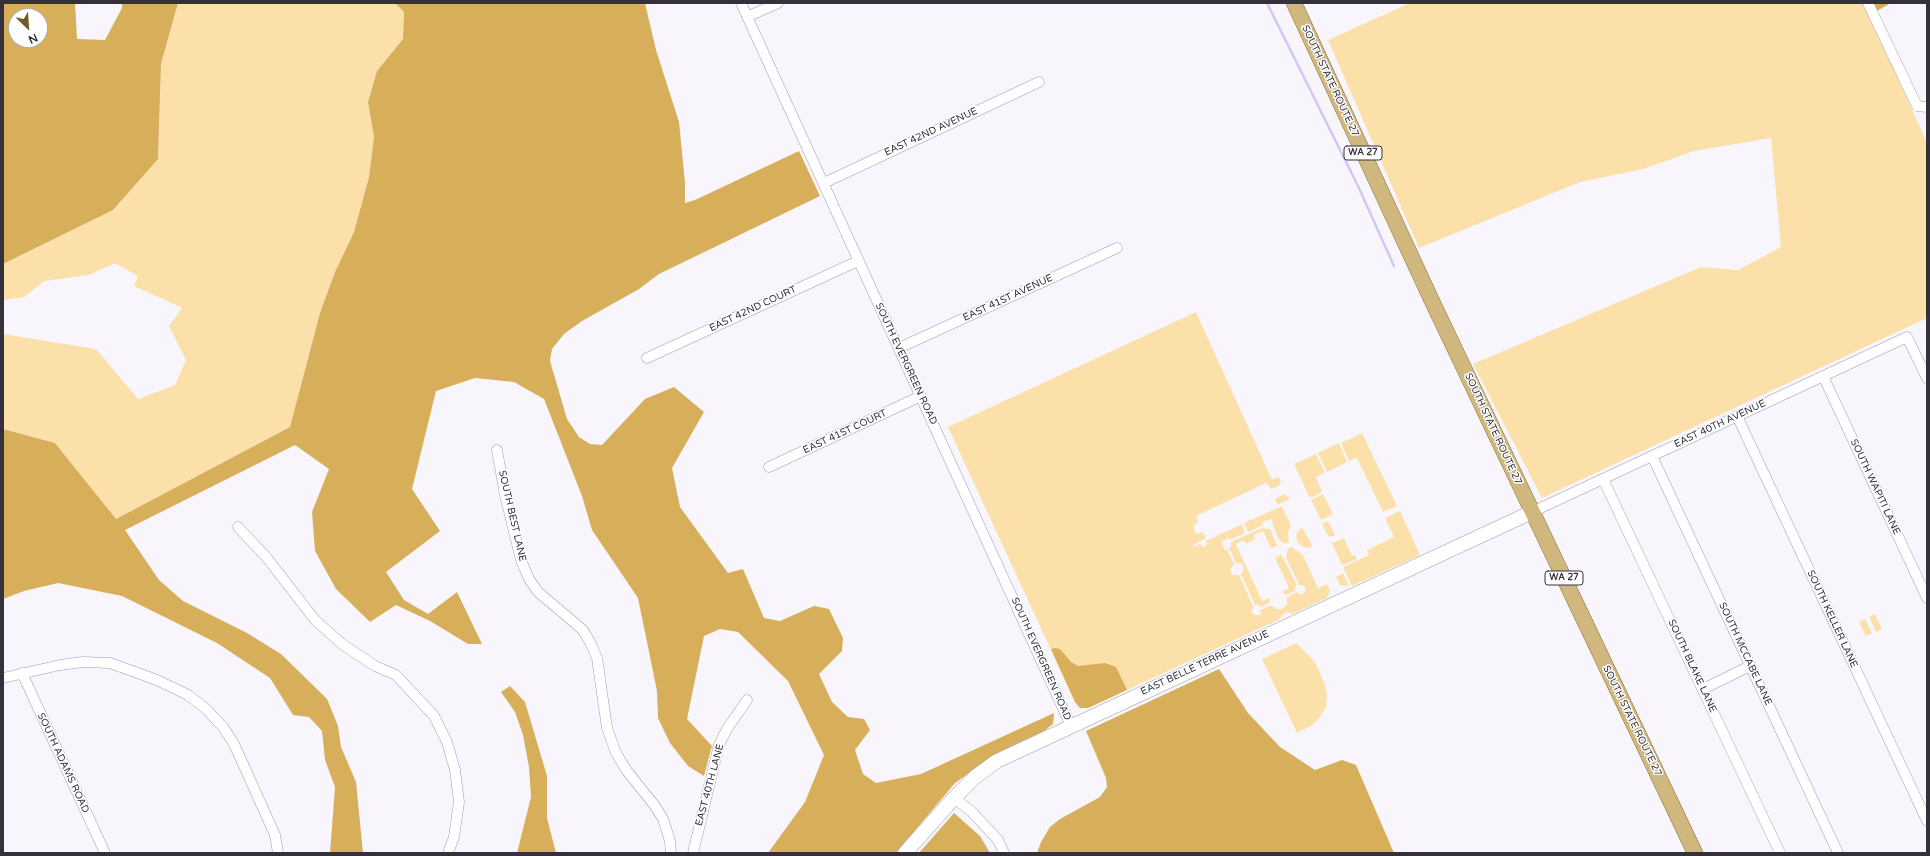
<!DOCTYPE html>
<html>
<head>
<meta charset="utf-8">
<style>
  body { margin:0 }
  #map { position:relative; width:1930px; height:856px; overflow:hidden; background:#f8f6fc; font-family:"Varela Round",sans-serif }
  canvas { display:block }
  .frame { position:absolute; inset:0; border:4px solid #34313c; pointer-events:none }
  .north { position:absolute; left:8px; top:8px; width:40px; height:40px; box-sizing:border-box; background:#fff; border:1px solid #aeadb1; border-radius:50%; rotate:155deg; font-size:11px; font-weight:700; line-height:16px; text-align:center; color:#34313c }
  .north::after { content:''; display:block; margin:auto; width:14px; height:18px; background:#725b2b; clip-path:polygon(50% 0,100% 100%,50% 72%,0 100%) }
</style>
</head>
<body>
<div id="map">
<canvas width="1930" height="856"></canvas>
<div class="frame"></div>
<div class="north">N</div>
</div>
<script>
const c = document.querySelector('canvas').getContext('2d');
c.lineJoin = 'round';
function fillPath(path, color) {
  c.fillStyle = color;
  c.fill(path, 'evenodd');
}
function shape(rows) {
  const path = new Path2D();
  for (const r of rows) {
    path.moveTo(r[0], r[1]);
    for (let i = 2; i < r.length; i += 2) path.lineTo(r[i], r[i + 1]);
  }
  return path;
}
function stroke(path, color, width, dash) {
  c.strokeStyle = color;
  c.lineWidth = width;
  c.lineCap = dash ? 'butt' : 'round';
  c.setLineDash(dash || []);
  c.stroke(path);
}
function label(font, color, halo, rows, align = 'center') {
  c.font = font + ' "Varela Round",sans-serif';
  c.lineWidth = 3;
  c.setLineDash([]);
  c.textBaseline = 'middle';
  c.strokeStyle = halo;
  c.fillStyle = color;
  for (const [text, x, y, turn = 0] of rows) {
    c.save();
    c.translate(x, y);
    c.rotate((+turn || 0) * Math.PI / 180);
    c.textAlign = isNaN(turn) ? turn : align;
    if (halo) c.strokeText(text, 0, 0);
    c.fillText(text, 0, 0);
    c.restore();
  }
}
fillPath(shape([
  [178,3,395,3,404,12,403,39,377,71,368,102,374,137,369,177,354,232,335,272,320,313,290,427,116,519,55,443,3,429,3,334,96,349,138,399,175,385,186,360,169,326,182,308,134,286,138,276,115,263,89,275,44,281,24,297,3,300,3,264,113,210,158,159,161,64],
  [1410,3,1864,3,1927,143,1927,318,1542,498,1473,364,1701,267,1738,270,1781,247,1771,138,1694,151,1643,169,1580,182,1419,248,1328,40],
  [1196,312,1272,480,1279,477,1281,481,1279,486,1271,489,1266,483,1196,516,1198,522,1193,526,1196,534,1202,532,1206,538,1193,545,1194,547,1200,544,1202,546,1205,547,1207,544,1206,541,1242,524,1245,533,1230,540,1229,538,1221,542,1225,550,1227,549,1234,564,1230,570,1232,575,1239,575,1254,608,1251,611,1254,615,1259,615,1261,613,1260,610,1271,605,1275,609,1282,609,1287,604,1287,597,1297,592,1301,595,1305,592,1305,587,1303,585,1300,586,1286,558,1288,549,1291,547,1303,555,1318,588,1327,584,1330,591,1327,598,1292,614,1287,612,1282,615,1280,619,1088,708,1080,708,1075,702,948,427],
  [1362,433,1397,506,1383,512,1357,458,1349,461,1341,443],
  [1339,443,1347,462,1327,472,1318,453],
  [1316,454,1325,473,1316,477,1322,492,1310,498,1294,464],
  [1284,494,1290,499,1277,505,1275,499],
  [1323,494,1333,514,1321,520,1311,500],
  [1282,506,1291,526,1288,532,1289,542,1285,544,1278,539,1271,519,1262,522,1263,525,1248,532,1244,523],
  [1400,511,1420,555,1352,586,1343,567,1369,555,1367,550,1394,537,1385,518],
  [1328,521,1335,535,1329,537,1322,524],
  [1264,527,1265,529,1270,529,1278,548,1277,546,1271,548,1263,531,1254,535,1255,539,1246,544,1244,540,1236,544,1262,601,1269,598,1269,603,1261,607,1257,604,1255,605,1241,574,1244,569,1242,564,1236,563,1229,548,1231,547,1231,542],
  [1302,527,1312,545,1309,548,1301,546,1297,541,1296,534],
  [1344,538,1352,556,1355,555,1357,559,1342,565,1332,543],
  [1280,552,1297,585,1294,589,1295,591,1286,595,1282,592,1289,588,1275,558,1281,555],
  [1343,573,1349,586,1340,585,1336,577],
  [1875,614,1882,629,1876,632,1869,617],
  [1865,619,1872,633,1866,636,1859,622],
  [1296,643,1315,662,1325,684,1327,697,1326,707,1320,717,1311,726,1297,733,1262,659]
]), '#fce0a9');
fillPath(shape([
  [3,3,75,3,77,39,105,40,122,8,122,3,178,3,161,64,158,159,113,210,3,264],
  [16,16,40,16,40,40,16,40],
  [395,3,645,3,656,50,679,122,685,183,685,203,695,200,799,151,820,196,659,274,639,289,582,321,564,334,552,349,550,361,567,419,579,437,590,444,602,445,645,399,674,387,704,412,672,468,680,507,728,573,743,569,764,618,780,621,814,606,829,609,843,638,842,651,819,674,832,702,848,717,864,719,870,730,855,750,863,774,876,783,921,774,1054,713,1053,724,1044,731,1012,746,983,763,955,783,896,853,768,853,805,802,824,755,788,681,738,632,720,629,704,636,687,719,712,746,704,776,688,766,670,743,658,718,657,691,638,598,592,530,582,496,544,399,514,382,475,378,436,391,412,489,440,531,386,572,404,600,428,614,457,592,482,644,468,644,430,621,396,605,370,622,336,589,315,551,312,512,329,469,295,445,125,530,159,580,183,601,247,633,281,654,327,699,338,726,341,747,356,782,363,853,330,853,335,787,325,760,322,731,309,717,293,715,270,678,217,643,122,596,58,583,24,591,3,599,3,429,55,443,116,519,290,427,320,313,335,272,354,232,369,177,374,137,368,102,377,71,403,39,404,12],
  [1873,3,1891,3,1877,11],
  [1055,648,1060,649,1071,662,1078,666,1105,663,1116,667,1127,690,1088,708,1080,708,1075,702,1051,649],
  [1219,669,1248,713,1280,747,1315,770,1342,760,1356,765,1394,853,1037,853,1041,842,1050,827,1060,819,1100,797,1107,787,1106,778,1086,731],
  [510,686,525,702,547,776,547,818,556,853,517,853,531,797,529,767,523,735,515,712,501,692],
  [954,813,980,836,990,853,919,853]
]), '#d7af5b');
stroke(shape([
  [1267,3,1358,186,1394,266]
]), '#d2c6f6', 2.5);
const street = shape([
  [741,3,1071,726],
  [1868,3,1917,106,1927,107],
  [747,17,778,3],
  [824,183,1039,82],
  [899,348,1117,248],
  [647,358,858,261],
  [1823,376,1927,598],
  [1737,416,1927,821],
  [497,450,505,495,521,560,529,579,538,592,583,630,592,646,597,658,607,728,616,753,627,771,655,806,663,819,670,841,671,853],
  [1652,456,1838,853],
  [769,467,921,396],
  [1603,479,1780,853],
  [1532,512,1907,337,1927,378],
  [238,527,267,558,315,620,342,644,375,666,396,675,434,716,447,742,455,770,459,802,454,837,448,853],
  [22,673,105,853],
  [3,678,60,665,83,662,110,663,157,680,188,695,205,708,223,727,234,744,275,835,278,853],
  [1703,689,1750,666],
  [954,798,972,812,998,840,1004,853],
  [693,853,719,745,727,729,747,700]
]);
const secondary = shape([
  [905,853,954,798,975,777,997,761,1532,512]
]);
const primary = shape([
  [1294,3,1431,299,1695,853]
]);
stroke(street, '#a19ab5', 11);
stroke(secondary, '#a19ab5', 15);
stroke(primary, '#84692e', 16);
stroke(street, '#fff', 10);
stroke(secondary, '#fff', 14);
stroke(primary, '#cfb77d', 15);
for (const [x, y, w] of [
  [1363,153,38],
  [1564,578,38]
]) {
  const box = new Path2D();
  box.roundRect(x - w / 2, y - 7, w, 14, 3);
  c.fillStyle = '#fff';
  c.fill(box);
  stroke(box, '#34313c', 1);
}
label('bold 9px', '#34313c', null, [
  ["WA 27",1363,153],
  ["WA 27",1564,578]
]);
label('10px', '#34313c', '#fff', [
  ["SOUTH STATE ROUTE 27",1330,81,65],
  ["EAST 42ND AVENUE",931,132,-25],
  ["EAST 41ST AVENUE",1008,298,-25],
  ["EAST 42ND COURT",753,309,-25],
  ["SOUTH EVERGREEN ROAD",906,364,65],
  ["EAST 40TH AVENUE",1720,424,-25],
  ["SOUTH STATE ROUTE 27",1493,429,65],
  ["EAST 41ST COURT",845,432,-25],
  ["SOUTH WAPITI LANE",1875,487,65],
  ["SOUTH BEST LANE",512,516,77],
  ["SOUTH KELLER LANE",1832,619,65],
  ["SOUTH MCCABE LANE",1745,654,65],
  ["SOUTH EVERGREEN ROAD",1041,659,66],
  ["EAST BELLE TERRE AVENUE",1205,663,-25],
  ["SOUTH BLAKE LANE",1692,666,65],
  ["SOUTH STATE ROUTE 27",1632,721,64],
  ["SOUTH ADAMS ROAD",63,763,65],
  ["EAST 40TH LANE",710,785,-75]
]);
</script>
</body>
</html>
